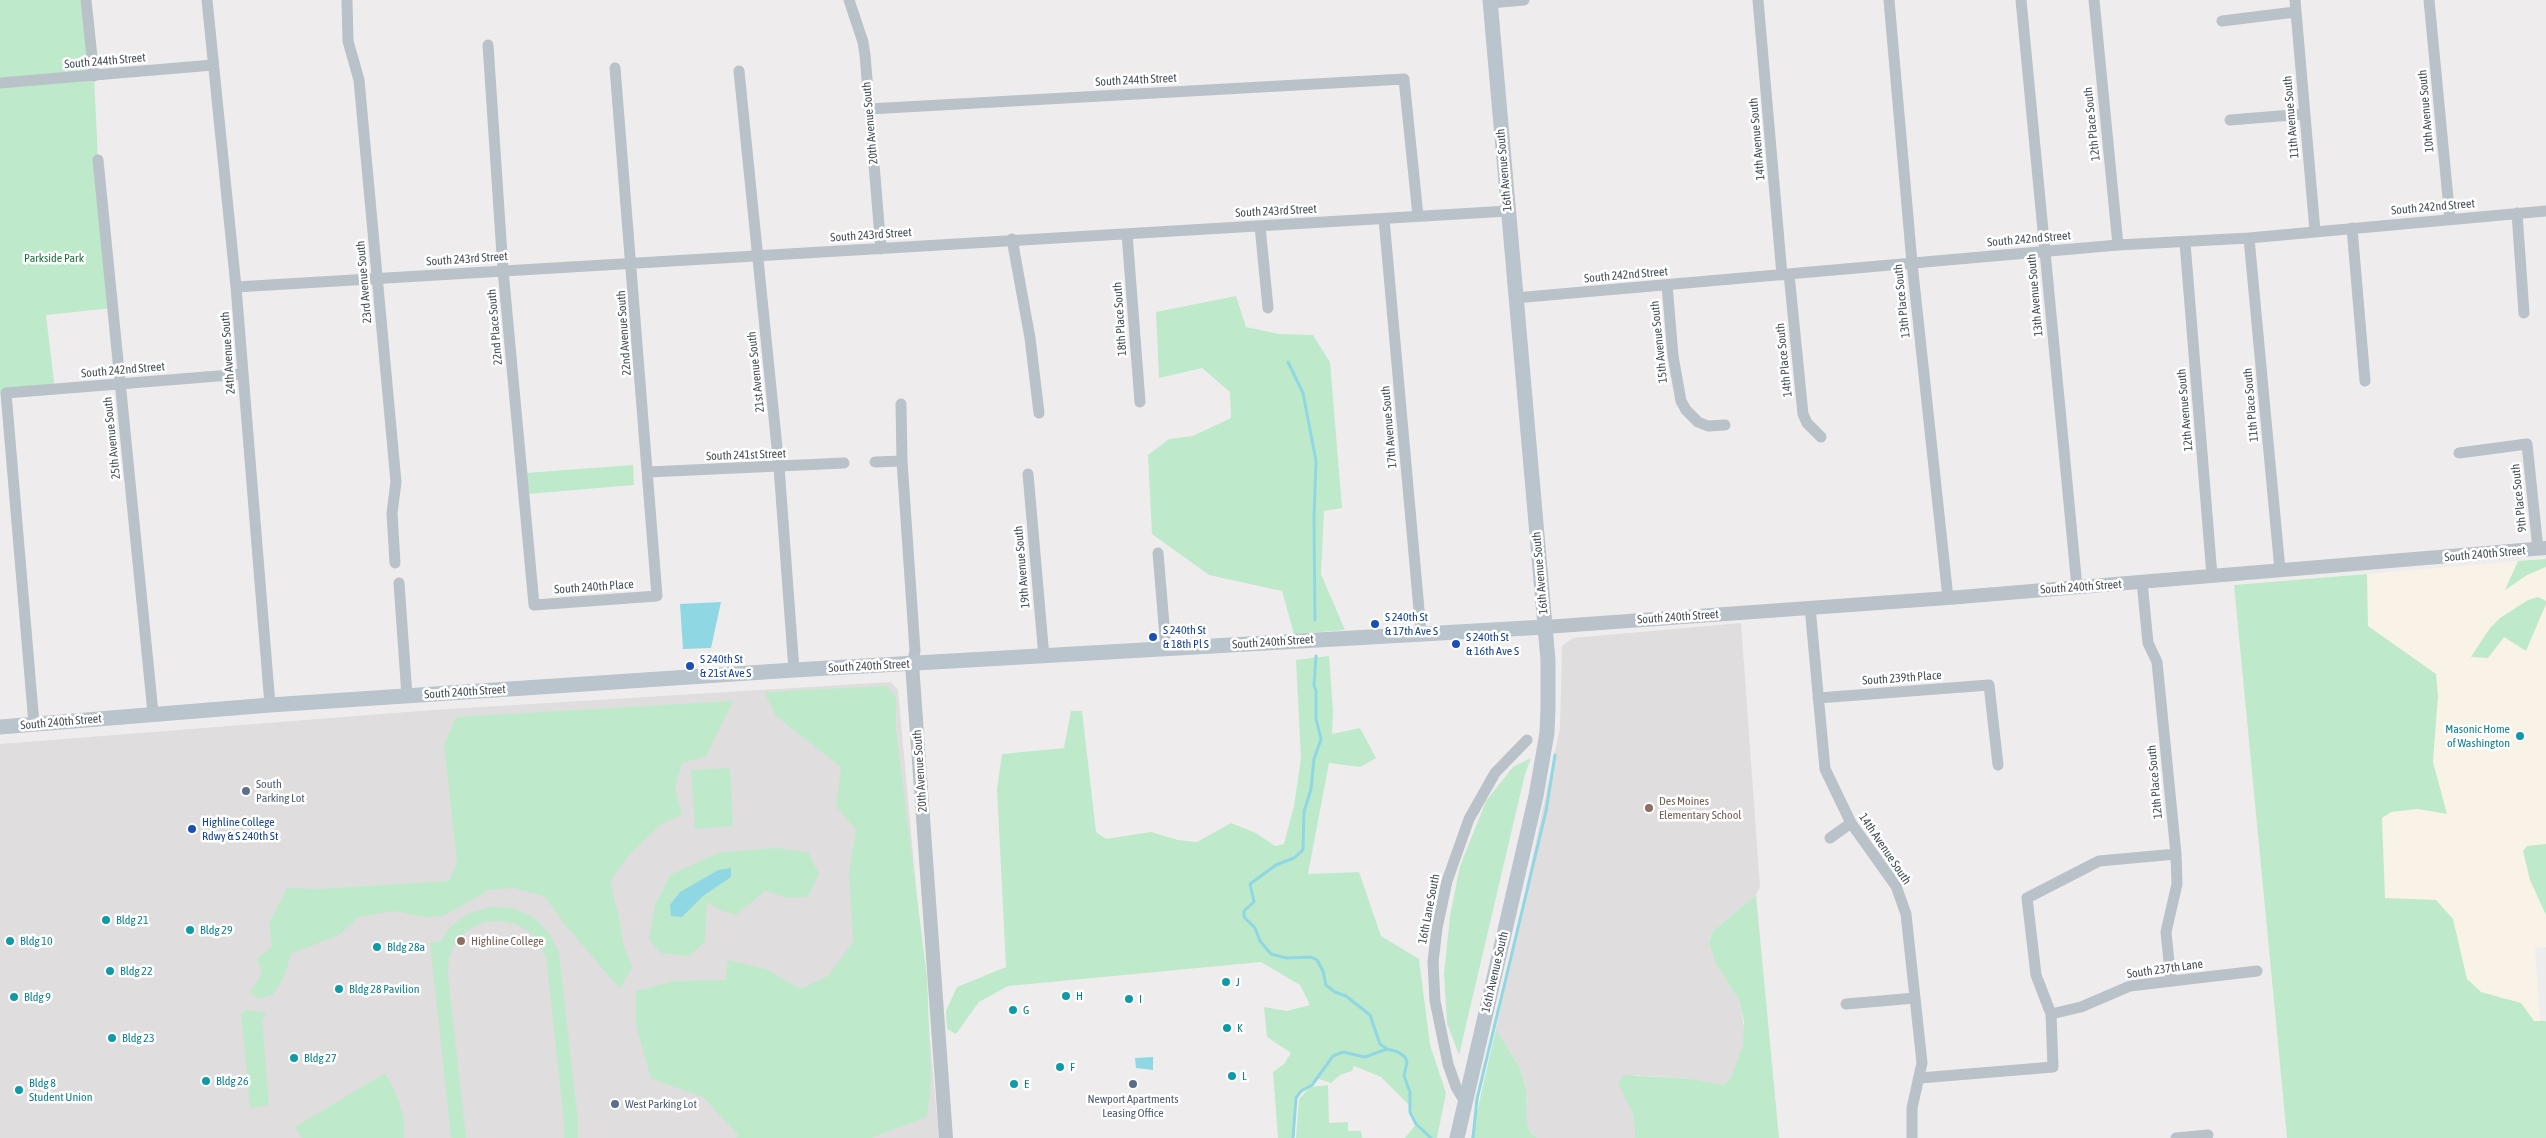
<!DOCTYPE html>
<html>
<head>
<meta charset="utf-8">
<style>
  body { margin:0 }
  canvas { display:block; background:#efeced }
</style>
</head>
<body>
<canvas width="2546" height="1138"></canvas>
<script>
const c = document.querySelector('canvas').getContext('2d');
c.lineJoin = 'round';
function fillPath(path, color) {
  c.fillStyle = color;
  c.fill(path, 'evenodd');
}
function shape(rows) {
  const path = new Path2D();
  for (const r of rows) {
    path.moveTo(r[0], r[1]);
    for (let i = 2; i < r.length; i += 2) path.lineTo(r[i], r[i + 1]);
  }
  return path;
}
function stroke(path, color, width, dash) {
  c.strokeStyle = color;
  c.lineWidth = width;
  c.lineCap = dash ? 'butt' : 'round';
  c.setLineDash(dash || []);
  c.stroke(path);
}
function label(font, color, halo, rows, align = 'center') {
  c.font = font + ' "Asap Condensed",sans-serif';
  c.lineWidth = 5;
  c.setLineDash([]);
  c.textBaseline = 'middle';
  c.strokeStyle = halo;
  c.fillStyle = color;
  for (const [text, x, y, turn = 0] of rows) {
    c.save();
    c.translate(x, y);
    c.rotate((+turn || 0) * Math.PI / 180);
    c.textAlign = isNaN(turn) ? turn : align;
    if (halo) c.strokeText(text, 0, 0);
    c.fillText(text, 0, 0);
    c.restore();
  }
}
fillPath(shape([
  [2546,559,2546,947,2535,948,2546,1103,2546,1138,2279,1058,2234,585]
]), '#f9f2e6');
fillPath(shape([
  [1741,623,1760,887,1756,895,1713,931,1709,941,1715,962,1739,999,1745,1033,1740,1058,1731,1077,1724,1085,1692,1079,1634,1075,1629,1103,1633,1114,1635,1138,1537,1138,1530,1132,1527,1123,1526,1089,1520,1068,1496,1029,1560,728,1562,646,1573,638],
  [891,682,898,690,939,1138,0,1138,0,744,433,710]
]), '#e0ddde');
fillPath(shape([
  [0,0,83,0,94,76,98,160,113,308,46,315,55,390,0,394],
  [1236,296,1246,327,1279,334,1313,335,1330,362,1342,508,1324,511,1321,574,1345,630,1294,634,1282,591,1209,575,1152,534,1148,455,1169,439,1193,436,1231,418,1230,392,1202,368,1159,378,1156,312],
  [633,465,634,485,528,494,526,473],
  [2546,559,2546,567,2527,575,2505,590,2518,561],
  [2367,574,2368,626,2436,674,2438,696,2433,762,2447,814,2418,809,2391,812,2382,818,2385,898,2436,900,2453,919,2467,979,2481,992,2521,1003,2534,1021,2546,1021,2546,1138,2287,1138,2234,585],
  [2538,597,2546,601,2546,604,2526,651,2504,637,2488,658,2471,657,2490,628,2500,618,2528,600],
  [1329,656,1333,712,1332,734,1360,728,1376,758,1360,767,1329,763,1308,874,1359,872,1381,936,1419,959,1430,1045,1446,1093,1437,1138,1405,1138,1417,1123,1409,1105,1381,1077,1354,1066,1352,1071,1340,1075,1331,1083,1316,1078,1297,1098,1294,1138,1278,1138,1273,1072,1284,1064,1291,1053,1267,1037,1264,1007,1287,1011,1310,1005,1300,985,1261,962,1008,986,979,1002,956,1034,947,1029,946,1011,957,987,1006,967,997,789,1002,754,1064,748,1071,711,1082,711,1096,832,1106,839,1151,832,1178,840,1197,842,1231,823,1256,833,1275,846,1284,844,1294,806,1301,758,1296,660],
  [887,686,896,698,896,729,927,977,931,1083,927,1117,871,1138,736,1138,738,1135,703,1097,651,1079,636,1025,636,991,675,981,725,980,728,960,768,970,800,989,828,976,853,942,849,871,856,830,836,806,841,767,776,716,764,692],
  [733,701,706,756,682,763,675,787,682,815,660,825,629,855,610,882,618,913,623,942,632,967,620,989,566,926,544,896,514,888,489,890,443,916,425,917,394,911,359,917,339,935,291,954,284,977,273,995,259,999,250,992,262,973,257,959,272,946,269,923,287,888,319,889,449,881,457,863,444,745,456,717],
  [1531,758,1525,774,1459,1055,1447,1023,1444,974,1450,916,1460,866,1486,801,1513,767],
  [730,768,733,826,695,829,691,770],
  [2546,844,2546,915,2530,880,2523,851,2527,846],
  [776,848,808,852,819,874,808,897,788,898,765,891,736,915,720,910,707,902,705,942,689,956,661,953,649,940,655,905,670,875,718,853],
  [1756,895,1779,1138,1635,1138,1633,1114,1618,1083,1624,1075,1692,1079,1724,1085,1731,1077,1743,1045,1744,1022,1739,1000,1715,962,1709,942,1713,931],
  [490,907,513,908,533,917,549,933,559,952,578,1122,578,1138,564,1138,564,1123,546,956,532,934,518,925,501,921,484,922,468,930,456,942,449,958,448,976,466,1138,451,1138,430,943,441,941,451,926,469,913],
  [248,1010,267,1013,262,1019,269,1105,250,1108,241,1013],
  [1496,1029,1520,1068,1526,1089,1527,1123,1530,1132,1537,1138,1471,1138],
  [385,1073,397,1095,404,1120,404,1138,302,1138,295,1127],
  [1328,1085,1329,1123,1348,1122,1348,1131,1361,1131,1362,1138,1296,1138,1299,1099,1310,1087]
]), '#beeacb');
fillPath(shape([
  [721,602,711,648,683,649,680,604],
  [731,868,731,877,703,896,682,917,671,916,670,905,680,892,718,870],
  [1153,1057,1153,1070,1136,1068,1135,1058]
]), '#8fd8e3');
stroke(shape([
  [1288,362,1303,393,1316,461,1314,517,1315,620],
  [1316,656,1314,685,1316,691,1316,719,1321,739,1314,759,1311,789,1304,812,1303,850,1294,858,1276,865,1250,884,1254,902,1244,911,1244,917,1255,928,1260,941,1271,954,1287,958,1311,957,1317,960,1323,971,1326,985,1335,992,1346,996,1370,1015,1380,1044,1387,1049],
  [1293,1138,1296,1098,1301,1091,1312,1085,1333,1056,1343,1052,1365,1057,1387,1049,1398,1052,1405,1057,1407,1062,1404,1076,1410,1092,1410,1112,1416,1124,1431,1138],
  [1473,1138,1477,1099,1546,811,1555,755]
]), '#8fd8e3', 3);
stroke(shape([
  [86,0,94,76],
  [207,0,236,287,270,705],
  [347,0,348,41,359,80,396,482,392,513,395,563],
  [849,0,863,42,865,55,881,249],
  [1758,0,1782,275],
  [1889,0,1912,263,1948,598],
  [2021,0,2077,587],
  [2094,0,2118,245],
  [2295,0,2315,231],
  [2429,0,2450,219],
  [1490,3,1524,0],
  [2222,21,2295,12],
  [488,45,503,270,534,605,657,596,615,68],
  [739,71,779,467,794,670],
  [0,83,213,65],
  [869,109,1404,79,1418,216],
  [2230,120,2304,114],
  [98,160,153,713],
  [2517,213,2524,313],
  [1384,219,1421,632],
  [1260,226,1268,308],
  [2352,228,2365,381],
  [1127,234,1140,402],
  [2249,238,2280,570],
  [1012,239,1030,338,1039,413],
  [2185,243,2212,576],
  [1789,274,1803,414,1807,423,1821,437],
  [1667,285,1673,356,1681,401,1686,410,1698,422,1708,426,1725,425],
  [236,287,1508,211],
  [1515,298,2118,245,2249,238,2546,211],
  [901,404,902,461,915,651,912,664],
  [2459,453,2527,444,2538,549],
  [875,462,902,461],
  [648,472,844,463],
  [1028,474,1044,657],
  [1158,553,1166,649],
  [2142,582,2148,643,2157,662,2176,854,2177,884,2166,932,2171,981],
  [399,583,407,696],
  [1810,607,1825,769,1851,823,1896,886,1906,914,1922,1063,1912,1108,1912,1138],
  [1818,698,1989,685,1998,765],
  [34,724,6,393,243,374],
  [1830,838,1851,823],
  [1846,1004,1915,998],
  [2051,1014,2081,1007,2130,986,2257,971],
  [1920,1078,2053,1067,2051,1014,2036,975,2027,898,2099,861,2176,854],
  [1465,1102,1456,1087,1448,1064,1435,1001,1433,962,1437,928,1447,881,1469,819,1495,773,1527,740],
  [2176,1138,2208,1135]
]), '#b9c2c8', 11);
stroke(shape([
  [1545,627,1948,598,2546,548],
  [912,664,946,1138]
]), '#b9c2c8', 14);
stroke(shape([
  [0,727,270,705,794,670,1545,627],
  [1457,1138,1536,796,1547,733,1548,708,1548,660,1490,0]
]), '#b9c4cd', 15);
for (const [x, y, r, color] of [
  [1375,624,5,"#1a4fb4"],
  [1153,637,5,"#1a4fb4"],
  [1456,644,5,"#1a4fb4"],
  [690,666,5,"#1a4fb4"],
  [2520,736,5,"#0f9aa8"],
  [246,791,5,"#5c6f8a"],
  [1649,808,5,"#8d6e63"],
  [192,829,5,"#1a4fb4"],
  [106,920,5,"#0f9aa8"],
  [190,930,5,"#0f9aa8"],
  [10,941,5,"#0f9aa8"],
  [461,941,5,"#8d6e63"],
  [377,947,5,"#0f9aa8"],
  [110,971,5,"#0f9aa8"],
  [1226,982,5,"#0f9aa8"],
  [339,989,5,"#0f9aa8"],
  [1066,996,5,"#0f9aa8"],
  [14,997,5,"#0f9aa8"],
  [1129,999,5,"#0f9aa8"],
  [1013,1010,5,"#0f9aa8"],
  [1227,1028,5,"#0f9aa8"],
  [112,1038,5,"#0f9aa8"],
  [294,1058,5,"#0f9aa8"],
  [1060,1067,5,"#0f9aa8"],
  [1232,1076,5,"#0f9aa8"],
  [206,1081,5,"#0f9aa8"],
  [1014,1084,5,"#0f9aa8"],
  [1133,1084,5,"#5c6f8a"],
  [19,1090,5,"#0f9aa8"],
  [615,1104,5,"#5c6f8a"]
]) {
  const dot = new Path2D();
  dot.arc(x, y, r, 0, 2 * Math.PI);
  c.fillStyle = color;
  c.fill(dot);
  stroke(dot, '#fff', 2);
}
label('12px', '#465158', '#fff', [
  ["South 244th Street",105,61,-5],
  ["South 244th Street",1136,80,-3],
  ["10th Avenue South",2426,111,-95],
  ["11th Avenue South",2291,117,-95],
  ["20th Avenue South",870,123,-95],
  ["12th Place South",2092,124,-96],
  ["14th Avenue South",1757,139,-95],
  ["16th Avenue South",1504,170,-95],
  ["South 242nd Street",2433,207,-5],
  ["South 243rd Street",1276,211,-3],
  ["South 243rd Street",871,235,-4],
  ["South 242nd Street",2029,239,-5],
  ["South 243rd Street",467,259,-4],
  ["South 242nd Street",1626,275,-5],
  ["23rd Avenue South",364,282,-95],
  ["13th Avenue South",2035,295,-95],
  ["13th Place South",1902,301,-96],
  ["18th Place South",1120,319,-94],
  ["22nd Place South",495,327,-95],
  ["22nd Avenue South",624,333,-94],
  ["15th Avenue South",1659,342,-96],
  ["24th Avenue South",228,353,-94],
  ["14th Place South",1784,360,-96],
  ["South 242nd Street",123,370,-5],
  ["21st Avenue South",756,372,-96],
  ["11th Place South",2251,405,-95],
  ["12th Avenue South",2185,410,-95],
  ["17th Avenue South",1389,427,-95],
  ["25th Avenue South",112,438,-96],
  ["South 241st Street",746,455,-2],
  ["9th Place South",2519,498,-96],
  ["South 240th Street",2485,554,-5],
  ["19th Avenue South",1022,567,-95],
  ["16th Avenue South",1540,573,-95],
  ["South 240th Place",594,587,-4],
  ["South 240th Street",2081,587,-4],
  ["South 240th Street",1678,617,-4],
  ["South 240th Street",1273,642,-4],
  ["South 240th Street",869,666,-3],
  ["South 239th Place",1902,678,-4],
  ["South 240th Street",465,692,-4],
  ["South 240th Street",61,722,-5],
  ["20th Avenue South",920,771,-94],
  ["12th Place South",2155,782,-95],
  ["14th Avenue South",1885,849,56],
  ["16th Lane South",1429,909,-79],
  ["South 237th Lane",2165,969,-8],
  ["16th Avenue South",1495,972,-77]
]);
label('12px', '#1f7241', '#fff', [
  ["Parkside Park",54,258]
]);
label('12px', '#164399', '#fff', [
  ["S 240th St",1385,617],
  ["& 17th Ave S",1385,631],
  ["S 240th St",1163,630],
  ["& 18th Pl S",1163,644],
  ["S 240th St",1466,637],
  ["& 16th Ave S",1466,651],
  ["S 240th St",700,659],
  ["& 21st Ave S",700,673],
  ["Highline College",202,822],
  ["Rdwy & S 240th St",202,836]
], 'left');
label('12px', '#0d838f', '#fff', [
  ["Masonic Home",2510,729,"right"],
  ["of Washington",2510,743,"right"],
  ["Bldg 21",116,920],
  ["Bldg 29",200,930],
  ["Bldg 10",20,941],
  ["Bldg 28a",387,947],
  ["Bldg 22",120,971],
  ["J",1236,982],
  ["Bldg 28 Pavilion",349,989],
  ["H",1076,996],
  ["Bldg 9",24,997],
  ["I",1139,999],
  ["G",1023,1010],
  ["K",1237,1028],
  ["Bldg 23",122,1038],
  ["Bldg 27",304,1058],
  ["F",1070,1067],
  ["L",1242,1076],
  ["Bldg 26",216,1081],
  ["Bldg 8",29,1083],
  ["Student Union",29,1097],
  ["E",1024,1084]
], 'left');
label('12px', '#4e5e75', '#fff', [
  ["South",256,784],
  ["Parking Lot",256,798],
  ["Newport Apartments",1133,1099,"center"],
  ["Leasing Office",1133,1113,"center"],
  ["West Parking Lot",625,1104]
], 'left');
label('12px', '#785e54', '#fff', [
  ["Des Moines",1659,801],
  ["Elementary School",1659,815],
  ["Highline College",471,941]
], 'left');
</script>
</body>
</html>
